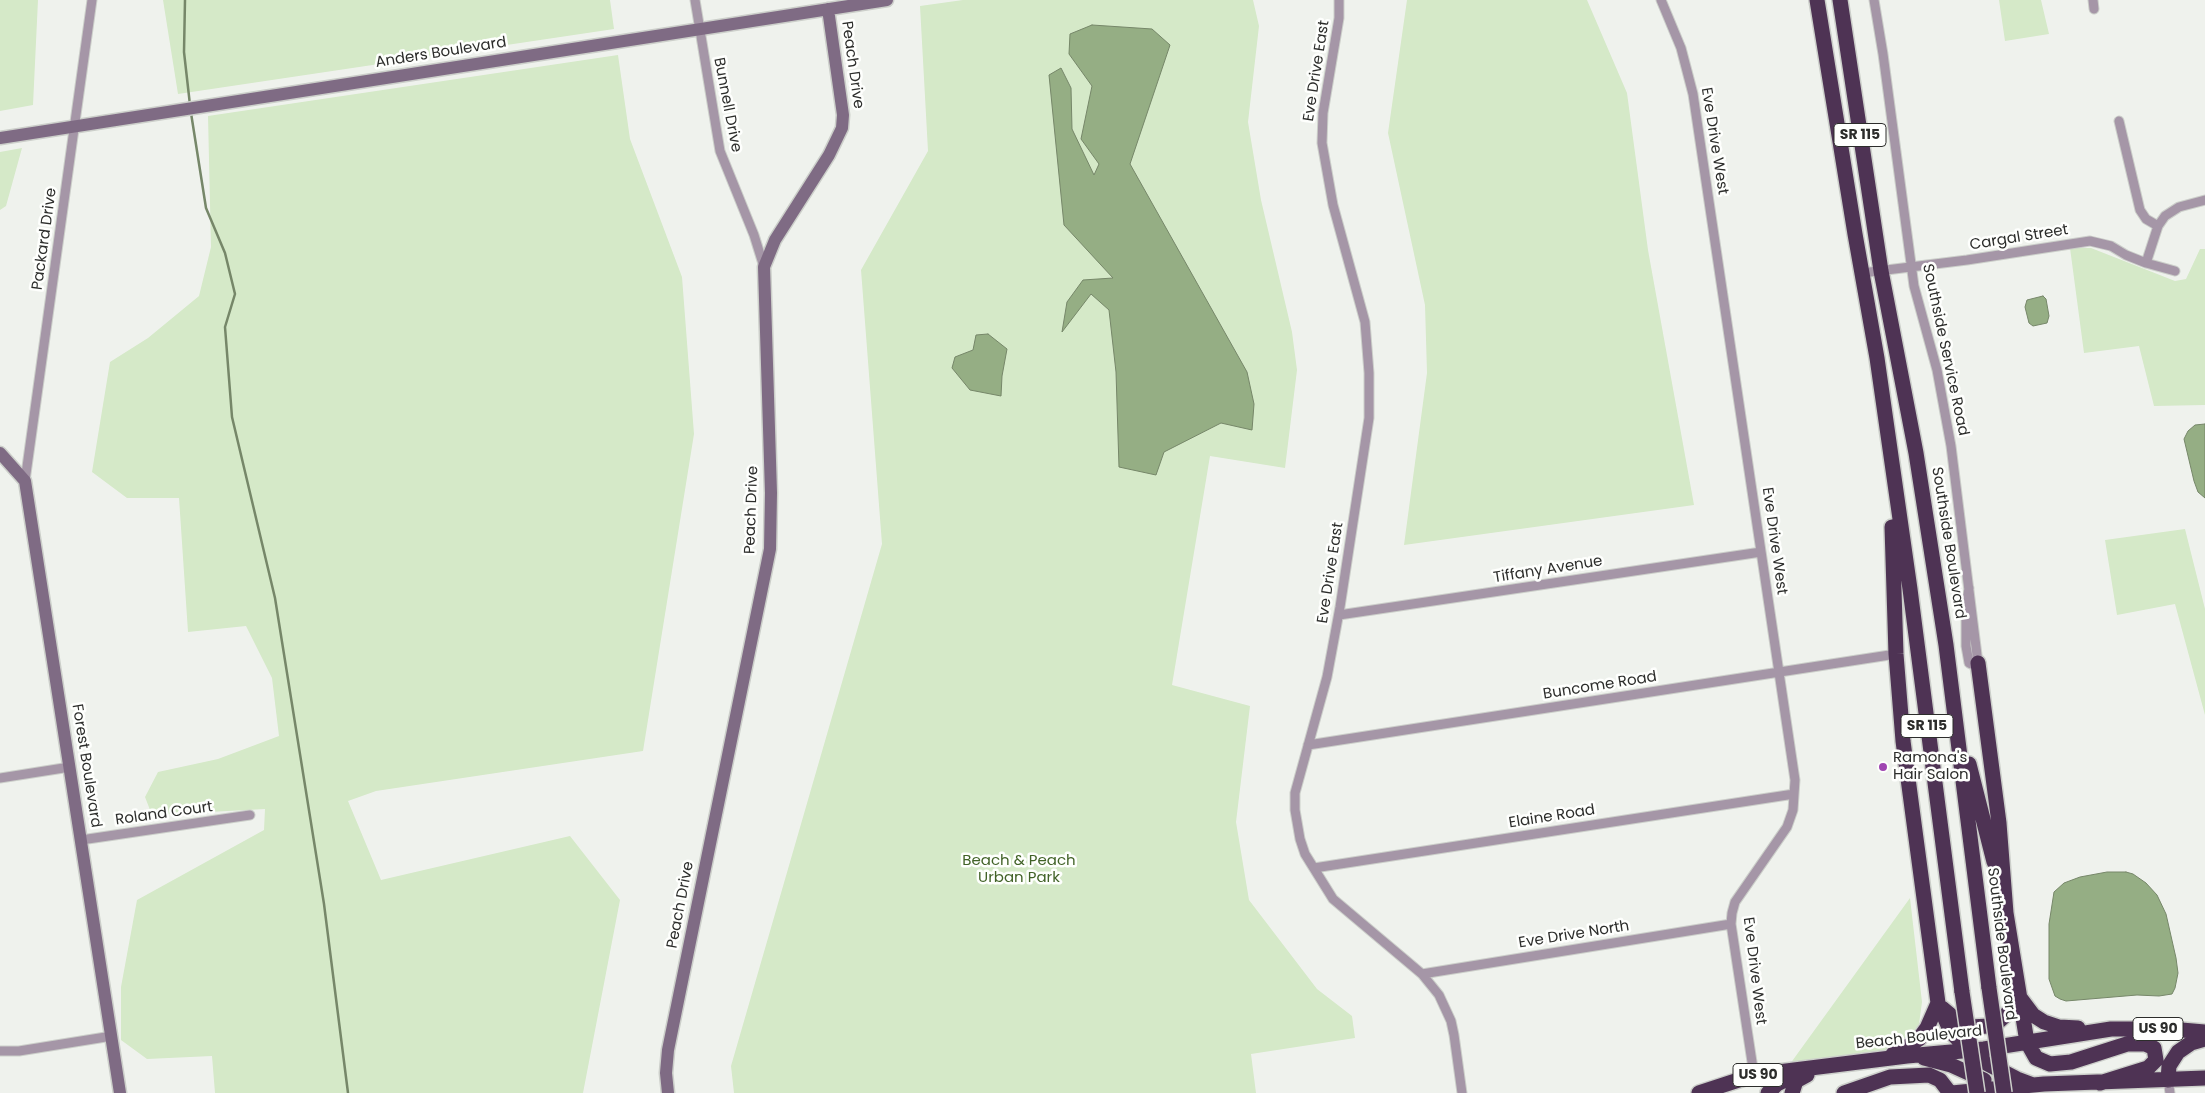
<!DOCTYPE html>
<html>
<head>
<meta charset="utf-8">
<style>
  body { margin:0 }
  canvas { display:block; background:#eff2ed }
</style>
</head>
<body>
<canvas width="2205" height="1093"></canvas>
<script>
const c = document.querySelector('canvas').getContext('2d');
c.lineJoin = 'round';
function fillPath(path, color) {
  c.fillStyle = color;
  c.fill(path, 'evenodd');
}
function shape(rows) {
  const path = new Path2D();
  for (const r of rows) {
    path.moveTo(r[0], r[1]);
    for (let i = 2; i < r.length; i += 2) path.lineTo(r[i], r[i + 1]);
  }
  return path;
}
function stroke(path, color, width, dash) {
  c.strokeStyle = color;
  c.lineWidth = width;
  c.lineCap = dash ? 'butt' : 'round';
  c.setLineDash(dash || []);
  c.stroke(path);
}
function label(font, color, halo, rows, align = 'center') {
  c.font = font + ' Poppins,sans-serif';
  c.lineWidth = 5;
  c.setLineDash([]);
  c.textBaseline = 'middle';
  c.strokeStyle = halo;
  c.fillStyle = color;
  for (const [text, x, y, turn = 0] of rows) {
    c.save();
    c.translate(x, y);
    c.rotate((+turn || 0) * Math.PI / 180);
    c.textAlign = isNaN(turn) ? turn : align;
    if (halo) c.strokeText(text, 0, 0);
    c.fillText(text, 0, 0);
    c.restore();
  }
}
fillPath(shape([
  [0,0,38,0,33,105,0,111],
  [163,0,610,0,614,29,178,94],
  [963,0,1253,0,1259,26,1248,122,1261,200,1292,332,1297,370,1285,468,1210,456,1172,685,1250,706,1236,822,1249,900,1317,989,1352,1016,1355,1038,1251,1054,1256,1093,734,1093,731,1066,882,544,861,270,928,151,920,6],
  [1407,0,1587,0,1627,93,1648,250,1694,505,1404,545,1427,373,1425,305,1388,133],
  [1999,0,2041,0,2049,34,2005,41],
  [618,55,630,139,682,277,694,434,643,751,376,791,348,801,381,880,570,836,620,900,583,1093,215,1093,212,1056,147,1059,121,1040,121,987,137,900,264,830,265,809,152,815,145,797,158,772,218,759,279,736,272,678,246,626,188,632,179,498,127,498,92,472,110,362,148,338,199,296,211,247,208,116],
  [22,148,6,206,0,210,0,152],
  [2070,248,2091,248,2175,281,2186,279,2200,249,2205,249,2205,405,2154,406,2139,346,2084,353],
  [2185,529,2205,609,2205,715,2175,604,2117,615,2105,540],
  [1910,898,1922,1002,1919,1024,1901,1048,1876,1053,1790,1064]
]), '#d5e9c8');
const water = shape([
  [1092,25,1152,29,1170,45,1130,164,1247,372,1254,404,1252,430,1221,423,1164,452,1156,475,1119,467,1116,372,1109,310,1091,294,1062,332,1067,302,1083,280,1113,278,1064,225,1049,75,1061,68,1071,88,1072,129,1094,175,1099,164,1081,139,1092,86,1069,54,1070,34,1092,25],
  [2043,296,2046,299,2049,316,2047,323,2033,326,2029,323,2025,307,2027,300,2043,296],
  [988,334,1007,349,1002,376,1001,396,970,390,952,368,955,357,973,350,976,335,988,334],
  [2205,424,2205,498,2198,492,2194,481,2184,439,2188,431,2195,425,2205,424],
  [2126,872,2133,874,2146,883,2157,895,2166,914,2176,958,2178,973,2175,988,2172,994,2159,996,2137,995,2066,1001,2060,999,2055,996,2049,979,2049,924,2054,892,2064,883,2080,877,2107,872,2126,872]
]);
fillPath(water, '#95ae84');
stroke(water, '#768769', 1);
stroke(shape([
  [185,0,184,52,190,105],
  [191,113,206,208,225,253,235,294,225,327,232,417,275,598,324,904,348,1093]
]), '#768769', 2.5);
const street = shape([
  [695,0,720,151,754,235,764,267],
  [1339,0,1339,18,1323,113,1322,143,1333,205,1365,322,1369,373,1369,418,1340,607,1327,677,1295,793,1295,810,1300,839,1305,854,1333,899,1422,974,1439,995,1451,1021,1454,1035,1462,1093],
  [1661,0,1681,48,1693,94,1795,780,1793,810,1787,827,1735,902,1732,913,1731,924,1754,1075],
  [1874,0,1883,54,1914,286,1937,370,1951,446,1978,663,1971,664,1969,663,1966,646,1966,607,1969,588],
  [2093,0,2094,9],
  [2119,121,2140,210,2146,219,2158,226],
  [2146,263,2158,226,2165,216,2179,207,2205,200],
  [1862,273,1967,260,2090,241,2111,246,2126,255,2146,263,2175,271],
  [25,481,92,0],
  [1339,615,1761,552],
  [1308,745,1896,654],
  [0,778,70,767],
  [81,840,250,815],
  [1314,868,1794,794],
  [1422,974,1731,924],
  [0,1051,19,1051,112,1036],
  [2168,1080,2170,1093]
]);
const secondary = shape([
  [0,138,887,0],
  [0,453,25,481,120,1093],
  [668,1093,666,1073,668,1050,770,549,771,493,764,267,775,240,829,155,842,128,843,115,828,9]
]);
const highway = shape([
  [1817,0,1855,234,1877,358,1910,589,1962,992],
  [1840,0,1881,271,1916,453,1946,645,1989,988],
  [1892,527,1896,654,1903,741,1938,1003,1951,1032,1965,1047,1986,1063,2017,1079,2033,1085],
  [1978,663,1999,823,2006,913,2027,1042,2036,1058,2050,1064,2071,1062,2127,1044,2145,1044,2154,1048,2156,1060,2148,1068,2100,1083],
  [1969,764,1994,862],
  [2021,999,2033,1015,2044,1022,2059,1027,2078,1028],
  [1942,1008,1954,1018,1970,1027,1989,1026,1997,1023,2010,1011,2014,1005,2017,993],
  [1893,1054,1899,1052,1919,1039,1927,1028,1938,1003],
  [1924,1058,1951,1065,1984,1080],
  [2168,1080,2169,1066,2178,1052,2191,1043,2205,1039],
  [1699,1093,1754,1075,1907,1056,1984,1049,2111,1029,2170,1029,2205,1032],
  [1768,1093,1777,1084,1799,1073],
  [1792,1093,1796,1081,1807,1075],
  [1844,1093,1890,1077,1929,1075,1940,1080,1950,1093],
  [1952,1093,2044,1084,2205,1078]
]);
stroke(street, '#cccfca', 11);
stroke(secondary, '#cccfca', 15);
stroke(highway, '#cccfca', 18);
stroke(street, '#a596a7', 9);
stroke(secondary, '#7f6b84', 12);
stroke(highway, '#4e3354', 15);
const highwayBridge = shape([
  [1989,988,2004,1093],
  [1962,992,1977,1093]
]);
stroke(highwayBridge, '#cccfca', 18, []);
stroke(highwayBridge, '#4e3354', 15);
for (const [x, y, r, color] of [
  [1883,767,5,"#9f45b1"]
]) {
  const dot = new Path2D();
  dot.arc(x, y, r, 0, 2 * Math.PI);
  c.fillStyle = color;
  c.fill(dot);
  stroke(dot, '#fefffd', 2);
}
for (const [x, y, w] of [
  [1860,135,52],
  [1927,726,52],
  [2158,1029,50],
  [1758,1075,50]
]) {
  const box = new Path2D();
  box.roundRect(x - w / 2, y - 11.5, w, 23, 4);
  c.fillStyle = '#fefffd';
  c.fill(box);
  stroke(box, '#2c2d2b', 1);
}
label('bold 14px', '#2c2d2b', null, [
  ["SR 115",1860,135],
  ["SR 115",1927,726],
  ["US 90",2158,1029],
  ["US 90",1758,1075]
]);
label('15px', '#2c2d2b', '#fefffd', [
  ["Anders Boulevard",441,53,-9],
  ["Peach Drive",852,65,82],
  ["Eve Drive East",1317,71,-81],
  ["Bunnell Drive",727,105,79],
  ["Eve Drive West",1714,141,81],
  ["Cargal Street",2019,238,-9],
  ["Packard Drive",45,239,-82],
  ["Southside Service Road",1945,350,78],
  ["Peach Drive",752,510,-88],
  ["Eve Drive West",1774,541,82],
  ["Southside Boulevard",1948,543,81],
  ["Tiffany Avenue",1548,570,-9],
  ["Eve Drive East",1331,573,-81],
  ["Buncome Road",1600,686,-9],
  ["Forest Boulevard",86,766,81],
  ["Roland Court",164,814,-8],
  ["Elaine Road",1552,817,-9],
  ["Peach Drive",681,905,-79],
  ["Eve Drive North",1574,935,-9],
  ["Southside Boulevard",2001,944,83],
  ["Eve Drive West",1754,971,83],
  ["Beach Boulevard",1919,1038,-6]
]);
label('15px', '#2c2d2b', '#fefffd', [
  ["Ramona's",1893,758],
  ["Hair Salon",1893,775]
], 'left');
label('15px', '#416227', '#fefffd', [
  ["Beach & Peach",1019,861],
  ["Urban Park",1019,878]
]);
</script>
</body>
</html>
